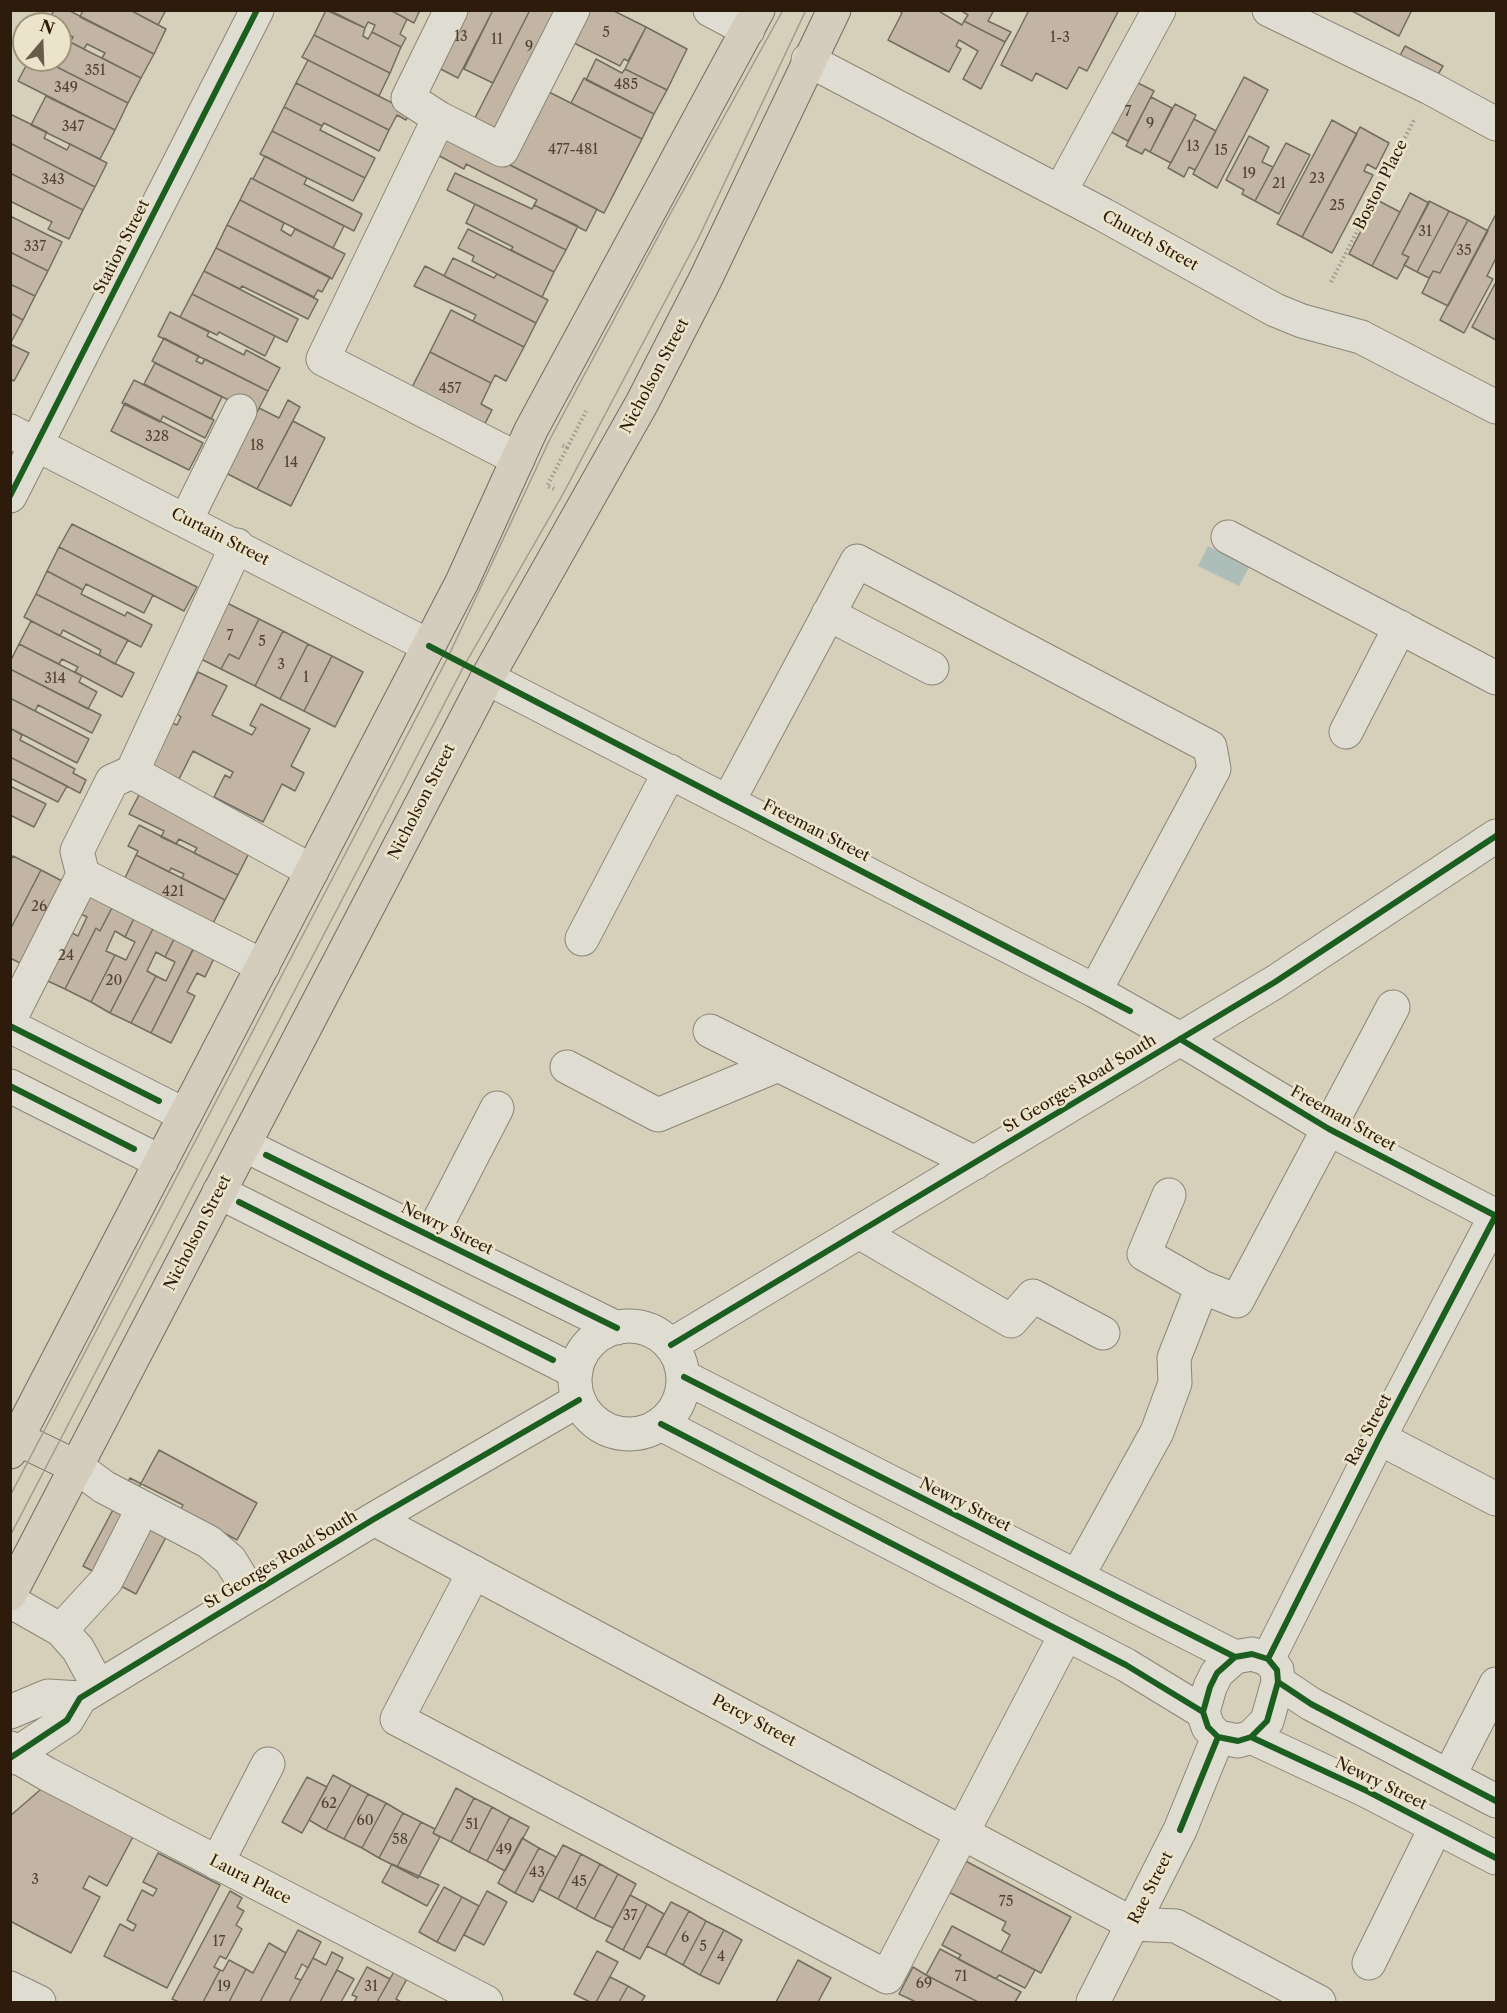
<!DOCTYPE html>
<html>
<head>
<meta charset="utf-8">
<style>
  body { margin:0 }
  #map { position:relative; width:1507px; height:2013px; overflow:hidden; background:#d6cfba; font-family:"Libre Caslon Text",serif }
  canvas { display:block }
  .frame { position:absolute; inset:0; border:12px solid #2d1c0c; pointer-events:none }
  .north { position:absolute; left:12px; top:12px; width:60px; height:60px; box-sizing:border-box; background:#ece4ca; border:2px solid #a0947e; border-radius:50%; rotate:19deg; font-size:16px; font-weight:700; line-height:24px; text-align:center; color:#2d1c0c }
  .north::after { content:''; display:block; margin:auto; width:21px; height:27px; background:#685b49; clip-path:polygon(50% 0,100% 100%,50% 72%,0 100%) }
</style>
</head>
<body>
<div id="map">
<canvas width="1507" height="2013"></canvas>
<div class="frame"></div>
<div class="north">N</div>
</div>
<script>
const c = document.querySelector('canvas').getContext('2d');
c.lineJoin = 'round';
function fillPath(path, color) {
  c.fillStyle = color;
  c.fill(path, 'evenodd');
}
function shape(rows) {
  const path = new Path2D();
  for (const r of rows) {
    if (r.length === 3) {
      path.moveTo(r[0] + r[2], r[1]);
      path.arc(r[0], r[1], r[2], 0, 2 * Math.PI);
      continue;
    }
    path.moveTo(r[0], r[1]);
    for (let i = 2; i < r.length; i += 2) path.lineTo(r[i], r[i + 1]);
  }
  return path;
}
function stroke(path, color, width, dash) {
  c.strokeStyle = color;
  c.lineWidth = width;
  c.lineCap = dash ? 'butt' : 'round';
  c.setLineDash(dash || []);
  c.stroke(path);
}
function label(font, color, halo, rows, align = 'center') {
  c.font = font + ' "Libre Caslon Text",serif';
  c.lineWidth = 5;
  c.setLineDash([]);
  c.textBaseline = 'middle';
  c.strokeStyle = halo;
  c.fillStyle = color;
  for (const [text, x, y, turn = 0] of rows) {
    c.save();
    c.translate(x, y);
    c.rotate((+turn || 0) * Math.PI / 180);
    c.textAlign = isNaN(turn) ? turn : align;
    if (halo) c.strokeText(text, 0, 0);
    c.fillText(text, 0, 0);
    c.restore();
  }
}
fillPath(shape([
  [1208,546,1249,567,1239,586,1198,566]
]), '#adbdb8');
const building = shape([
  [54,10,68,10,154,54,141,78,102,58,105,53,87,44,84,49,70,42,73,37,60,30,60,24,47,24,54,10],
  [83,10,130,10,166,29,154,54,80,17,83,10],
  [130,10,166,10,158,25,130,10],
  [326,10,365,28,363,36,368,39,372,32,401,47,390,73,314,35,326,10],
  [329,10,390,10,407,19,400,34,406,38,401,47,372,32,375,25,368,22,365,28,329,10],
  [390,10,420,10,414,23,390,10],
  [456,10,493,10,458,78,429,63,456,10],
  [493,10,530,10,493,83,464,69,493,10],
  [530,10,565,10,503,132,475,118,530,10],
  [581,10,612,10,646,27,628,61,624,59,620,66,566,39,581,10],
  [898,10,937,10,962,25,964,21,1005,42,981,89,963,79,978,51,959,40,956,46,961,49,949,72,888,40,902,13,898,10],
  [960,10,994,10,988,21,1011,32,1005,42,964,21,968,15,960,10],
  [1029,10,1119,10,1087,71,1079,67,1067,89,1036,73,1032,81,1001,65,1029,10],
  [1350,10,1412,10,1399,36,1350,10],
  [646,27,687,49,667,90,625,69,646,27],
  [314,35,390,73,379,96,302,57,314,35],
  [62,38,141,78,128,103,49,63,51,60,60,60,62,38],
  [1405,46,1443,66,1430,88,1393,69,1405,46],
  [596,59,622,73,625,69,667,90,654,114,586,80,596,59],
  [29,60,43,60,128,103,115,130,18,81,29,60],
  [308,60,410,112,406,120,397,115,389,130,296,83,308,60],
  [1244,77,1268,90,1217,188,1193,174,1244,77],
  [584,78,654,114,642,139,571,103,584,78],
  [1130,79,1154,91,1128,141,1104,128,1130,79],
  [296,83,389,130,379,151,324,123,322,126,284,107,296,83],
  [541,88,642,139,604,213,504,162,541,88],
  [46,96,115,130,100,159,31,125,46,96],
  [1151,97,1172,108,1150,152,1145,149,1142,154,1126,146,1151,97],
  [1175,104,1196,115,1171,163,1150,152,1175,104],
  [284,107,322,126,320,130,375,158,365,178,272,131,284,107],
  [10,114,47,132,44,138,67,150,70,144,107,163,95,187,10,143,10,114],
  [1194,119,1216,131,1195,170,1189,167,1184,177,1168,168,1194,119],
  [1332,120,1357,134,1302,237,1277,224,1332,120],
  [1360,127,1389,143,1376,169,1367,164,1364,171,1373,175,1332,253,1302,237,1360,127],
  [272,131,365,178,353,201,260,154,272,131],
  [443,131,597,209,586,231,534,205,537,200,466,164,464,169,432,152,443,131],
  [1249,136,1269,147,1262,162,1273,167,1255,201,1242,194,1244,190,1226,180,1249,136],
  [10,143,95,187,83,210,10,173,10,143],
  [1286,143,1310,155,1279,214,1255,201,1286,143],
  [265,156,307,178,304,184,362,214,354,231,253,179,265,156],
  [10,173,83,210,69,239,48,229,52,222,10,201,10,173],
  [455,173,532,209,534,205,578,226,566,250,447,190,455,173],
  [251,178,344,226,333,248,240,200,251,178],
  [1410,193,1429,203,1402,254,1409,257,1397,279,1372,266,1410,193],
  [240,200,284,223,281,230,291,236,295,229,345,254,332,279,227,225,240,200],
  [1377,200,1400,212,1372,266,1349,254,1377,200],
  [1429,201,1449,211,1417,272,1404,265,1409,257,1402,254,1429,201],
  [475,204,566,250,554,272,511,250,513,247,466,223,475,204],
  [1449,211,1468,220,1440,273,1433,271,1429,278,1417,272,1449,211],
  [1496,214,1496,258,1487,276,1493,279,1464,333,1440,320,1496,214],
  [10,216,62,242,48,271,10,252,10,216],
  [1468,220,1488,231,1448,306,1422,293,1433,271,1440,273,1468,220],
  [227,225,330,277,322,292,318,290,314,297,216,248,227,225],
  [468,229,554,272,542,297,472,261,474,256,458,248,468,229],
  [216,248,318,300,308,319,242,286,240,289,204,271,216,248],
  [10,252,48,271,35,296,10,284,10,252],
  [453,258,494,278,497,274,548,300,536,323,444,276,453,258],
  [425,266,536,323,524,347,473,321,476,315,414,286,425,266],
  [204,271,298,319,287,342,192,294,204,271],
  [1496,282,1496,340,1472,327,1496,282],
  [10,284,35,296,23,320,10,313,10,284],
  [192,294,275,336,265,356,219,332,217,335,180,317,192,294],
  [451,310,524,347,506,381,495,375,491,383,430,352,451,310],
  [170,312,209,332,207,336,244,355,246,350,280,368,268,391,158,336,170,312],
  [10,313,23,320,10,344,10,313],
  [164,338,199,356,196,361,202,364,205,359,268,391,256,414,152,361,164,338],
  [10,344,29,353,14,381,10,379,10,344],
  [430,352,491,383,481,404,492,410,481,431,408,395,430,352],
  [155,363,222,397,211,419,144,384,155,363],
  [134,380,214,420,205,438,163,416,160,422,122,403,134,380],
  [288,400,300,407,257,489,222,471,252,412,256,414,259,408,279,418,288,400],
  [125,403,203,443,189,470,111,431,125,403],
  [293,421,325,438,291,506,257,489,293,421],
  [72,524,197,587,184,611,59,547,72,524],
  [59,547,153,595,144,613,86,584,83,590,47,571,59,547],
  [47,571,83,590,81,594,125,616,127,612,152,625,141,647,36,594,47,571],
  [36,594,128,640,115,664,99,655,101,650,63,630,60,636,24,617,36,594],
  [227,603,259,619,239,659,229,654,221,669,199,658,227,603],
  [259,619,283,631,255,686,221,669,229,654,239,659,259,619],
  [31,621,134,673,122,697,75,672,78,667,62,659,59,664,19,644,31,621],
  [283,631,308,644,280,699,255,686,283,631],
  [19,644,82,676,79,682,97,692,88,709,10,669,10,662,19,644],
  [308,644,332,656,304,711,280,699,308,644],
  [332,656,363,672,335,727,304,711,332,656],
  [10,669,101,715,92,733,38,705,35,711,10,698,10,669],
  [198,672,227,686,212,715,252,735,256,728,250,725,261,704,310,729,291,766,304,773,295,791,282,784,263,822,214,797,225,775,230,778,233,772,193,751,179,779,151,765,172,723,177,725,181,717,177,714,198,672],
  [10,698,89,739,77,763,10,728,10,698],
  [10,728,22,735,20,740,75,769,73,773,86,780,80,793,10,757,10,728],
  [10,757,67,786,58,802,10,778,10,757],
  [10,786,46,804,34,827,10,815,10,786],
  [140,793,251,849,238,875,194,853,197,848,179,839,176,844,161,837,164,831,129,814,140,793],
  [139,825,238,875,225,900,182,878,184,874,171,868,169,872,136,855,138,851,128,846,139,825],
  [136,855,225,900,210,929,122,884,136,855],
  [13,856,41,870,10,930,10,862,13,856],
  [41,870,68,884,26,966,10,958,10,930,41,870],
  [84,889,117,898,100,931,96,928,65,989,39,977,64,929,78,936,87,917,73,910,84,889],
  [117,898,137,912,125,937,115,931,106,951,115,955,91,1002,65,989,96,928,100,931,117,898],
  [137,912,158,919,110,1013,91,1002,115,955,126,960,135,942,125,937,137,912],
  [158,919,177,933,165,957,156,952,147,971,156,976,131,1023,110,1013,158,919],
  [177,933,198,939,151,1033,131,1023,156,976,166,981,175,962,165,957,177,933],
  [197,942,217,952,205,977,197,973,187,992,195,996,171,1043,151,1033,197,942],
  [159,1450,257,1503,237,1540,139,1487,159,1450],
  [130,1478,183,1505,136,1594,83,1566,130,1478],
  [333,1775,351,1785,326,1830,309,1820,333,1775],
  [307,1777,327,1787,302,1833,282,1822,307,1777],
  [47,1784,136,1831,107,1886,89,1876,83,1888,100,1897,71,1953,10,1921,10,1816,47,1784],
  [351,1785,368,1794,344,1839,326,1830,351,1785],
  [456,1788,474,1798,451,1842,433,1833,456,1788],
  [368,1794,386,1803,362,1848,344,1839,368,1794],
  [474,1798,492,1807,469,1852,451,1842,474,1798],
  [386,1803,403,1813,379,1858,362,1848,386,1803],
  [492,1807,510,1817,487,1861,469,1852,492,1807],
  [403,1813,421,1822,397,1867,379,1858,403,1813],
  [510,1817,529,1827,505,1871,487,1861,510,1817],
  [421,1822,435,1829,433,1833,440,1837,418,1878,397,1867,421,1822],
  [522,1838,539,1848,515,1893,498,1883,522,1838],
  [563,1845,581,1854,558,1899,539,1889,563,1845],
  [539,1848,556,1857,533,1902,515,1893,539,1848],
  [158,1853,220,1885,167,1988,104,1956,120,1924,133,1931,136,1925,127,1920,142,1890,153,1896,157,1889,143,1882,158,1853],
  [581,1854,600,1864,576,1909,558,1899,581,1854],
  [958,1857,1071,1917,1041,1973,1001,1952,1010,1935,1002,1930,1006,1922,941,1888,958,1857],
  [392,1864,439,1885,427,1906,382,1882,392,1864],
  [600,1864,618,1874,594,1919,576,1909,600,1864],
  [618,1874,636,1884,613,1928,594,1919,618,1874],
  [444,1887,462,1897,437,1942,419,1932,444,1887],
  [230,1891,242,1898,237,1907,244,1911,236,1925,242,1929,226,1959,220,1956,214,1967,220,1970,203,2002,179,2002,172,1999,230,1891],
  [487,1891,507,1902,484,1945,464,1935,487,1891],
  [630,1895,647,1904,623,1950,606,1941,630,1895],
  [462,1897,479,1906,455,1951,437,1942,462,1897],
  [671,1902,689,1911,665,1955,647,1946,671,1902],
  [647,1904,664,1914,640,1959,623,1950,647,1904],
  [689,1911,706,1921,683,1965,665,1955,689,1911],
  [706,1921,724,1930,700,1975,683,1965,706,1921],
  [952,1926,1035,1970,1025,1988,999,1975,996,1979,958,1959,961,1955,942,1945,952,1926],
  [298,1930,321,1942,308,1968,302,1964,295,1978,301,1980,289,2002,260,2002,298,1930],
  [724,1930,742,1940,719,1984,700,1975,724,1930],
  [269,1943,286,1953,260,2002,229,2002,246,1969,253,1973,269,1943],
  [940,1949,1021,1992,1015,2002,978,2002,926,1975,940,1949],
  [597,1951,618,1962,596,2002,590,2002,574,1994,597,1951],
  [332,1952,343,1958,320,2002,289,2002,313,1958,326,1965,332,1952],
  [229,1960,246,1969,229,2002,203,2002,220,1970,223,1971,229,1960],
  [798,1960,831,1978,818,2002,776,2002,798,1960],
  [367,1967,390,1979,377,2002,354,2002,357,1997,352,1995,367,1967],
  [913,1967,926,1975,978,2002,916,2002,899,1994,913,1967],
  [396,1968,409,1975,396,1999,401,2002,377,2002,396,1968],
  [337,1970,354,1979,341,2002,320,2002,337,1970],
  [610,1977,628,1986,619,2002,596,2002,610,1977],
  [628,1986,645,1996,641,2002,619,2002,628,1986]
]);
fillPath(building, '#c2b5a4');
stroke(building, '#736d60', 1.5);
const minor = shape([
  [451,10,408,98,439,118,502,150,573,10],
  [710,10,748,30],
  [1269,10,1430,88,1496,124],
  [808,60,1104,215,1275,310,1302,321,1361,337,1496,407],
  [439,118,323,359,518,459],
  [1060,192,1159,10],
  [10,431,429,646],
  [10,496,257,10],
  [186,520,240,411],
  [1228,537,1496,678],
  [237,545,132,772,312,871],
  [828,614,932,668],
  [487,678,1095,991,1180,1039,1329,1129,1496,1216],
  [1346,732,1400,627],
  [729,800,857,561,1210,747,1214,769,1095,991],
  [83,875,263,966],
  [582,939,670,771],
  [10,1019,83,875,77,851,112,781,132,772],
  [10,1026,185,1115],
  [710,1031,975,1163],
  [567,1067,658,1115,778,1065],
  [10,1086,161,1162],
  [244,1145,617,1328],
  [219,1192,576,1372],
  [859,1232,1011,1321,1033,1296,1103,1333],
  [431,1236,497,1108],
  [1202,1287,1237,1301,1393,1007],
  [629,1380,54],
  [671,1345,1275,982,1496,836],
  [684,1377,1235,1657],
  [661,1424,1126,1665,1203,1712],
  [1379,1438,1496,1499],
  [77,1467,104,1487,209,1542,230,1560,251,1594],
  [374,1519,1133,1924,1176,1926,1319,2002],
  [474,1572,397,1719,887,1977,1066,1634],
  [1077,1577,1157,1432,1175,1383,1174,1358,1202,1287,1144,1254,1169,1195],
  [10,1601,61,1630,78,1649,98,1686],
  [61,1630,106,1581,143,1508],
  [1252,1654,1268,1659,1277,1670,1278,1682,1267,1721,1251,1737,1238,1741,1218,1737,1208,1727,1203,1712,1210,1687,1217,1673,1235,1657,1252,1654],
  [1268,1659,1379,1438,1496,1215],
  [1278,1682,1311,1704,1496,1801],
  [10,1712,48,1696,80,1698],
  [1251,1737,1367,1791,1496,1858],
  [10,1748,14,1755,47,1774,486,2002],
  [10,1758,67,1720,80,1698,374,1519,579,1400],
  [1449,1776,1496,1684],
  [217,1863,268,1764],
  [1369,1963,1436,1827],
  [10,1988,39,2002],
  [1093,2002,1180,1830,1218,1737]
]);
const major = shape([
  [18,1439,77,1467],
  [10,1452,462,582,531,430,758,10],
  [10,1594,487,678,642,403,705,280,834,10]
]);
stroke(minor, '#8b8577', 35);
stroke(major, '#736d60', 35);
stroke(shape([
  [1331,282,1415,118],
  [567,448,586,411],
  [554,489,547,486,567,448,560,444]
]), '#9f9a90', 4, [1.5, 3]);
stroke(minor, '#dfdcd1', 33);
stroke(major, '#d4ccbd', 33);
stroke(shape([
  [10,1496,448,657,550,439,668,218,783,10],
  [10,1536,464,666,563,494,698,239,806,10]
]), '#9f9a90', 1.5);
stroke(shape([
  [10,496,257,10],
  [429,646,1130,1011],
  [10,1026,159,1101],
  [1180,1039,1329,1129,1496,1216],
  [10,1086,134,1149],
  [266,1155,617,1328],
  [239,1202,553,1360],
  [671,1345,1275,982,1496,836],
  [684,1377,1235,1657],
  [661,1424,1126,1665,1203,1712],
  [1252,1654,1268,1659,1277,1670,1278,1682,1267,1721,1251,1737,1238,1741,1218,1737,1208,1727,1203,1712,1210,1687,1217,1673,1235,1657,1252,1654],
  [1268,1659,1379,1438,1496,1215],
  [1278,1682,1311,1704,1496,1801],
  [1251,1737,1367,1791,1496,1858],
  [10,1758,67,1720,80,1698,374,1519,579,1400],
  [1180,1830,1218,1737]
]), '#1b5e20', 6);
label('14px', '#524232', null, [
  ["5",606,33],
  ["13",461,37],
  ["1-3",1060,38],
  ["11",497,40],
  ["9",529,47],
  ["351",95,71],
  ["485",626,85],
  ["349",66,88],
  ["7",1128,112],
  ["9",1150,124],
  ["347",73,127],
  ["13",1193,147],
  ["477-481",573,150],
  ["15",1221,151],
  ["19",1249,174],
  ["23",1317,179],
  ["343",53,180],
  ["21",1279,184],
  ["25",1337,206],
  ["31",1425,232],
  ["337",35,247],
  ["35",1464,251],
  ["457",450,389],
  ["328",157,437],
  ["18",257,446],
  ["14",291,463],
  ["7",230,636],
  ["5",262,642],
  ["3",281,665],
  ["1",306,678],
  ["314",55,679],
  ["421",173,892],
  ["26",39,907],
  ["24",66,956],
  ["20",114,981],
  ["62",329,1804],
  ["60",365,1821],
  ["51",472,1825],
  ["58",400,1840],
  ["49",504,1850],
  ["43",537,1873],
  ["3",35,1880],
  ["45",579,1882],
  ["75",1006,1902],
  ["37",630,1916],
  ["6",685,1938],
  ["17",219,1942],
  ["5",703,1947],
  ["4",721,1957],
  ["71",961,1977],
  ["69",924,1984],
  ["19",224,1987],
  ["31",371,1987]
]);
label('16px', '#2d1c0c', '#ece4ca', [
  ["Boston Place",1381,185,-63],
  ["Church Street",1150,241,29],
  ["Station Street",122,247,-63],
  ["Nicholson Street",655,376,-62],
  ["Curtain Street",220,537,27],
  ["Nicholson Street",422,802,-63],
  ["Freeman Street",816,831,27],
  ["St Georges Road South",1080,1084,-31],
  ["Freeman Street",1343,1119,29],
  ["Newry Street",447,1229,26],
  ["Nicholson Street",198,1233,-63],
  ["Rae Street",1369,1430,-62],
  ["Newry Street",965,1505,27],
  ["St Georges Road South",281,1560,-31],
  ["Percy Street",754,1721,28],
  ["Newry Street",1381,1784,26],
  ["Laura Place",250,1880,27],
  ["Rae Street",1151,1888,-63]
]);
</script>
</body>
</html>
